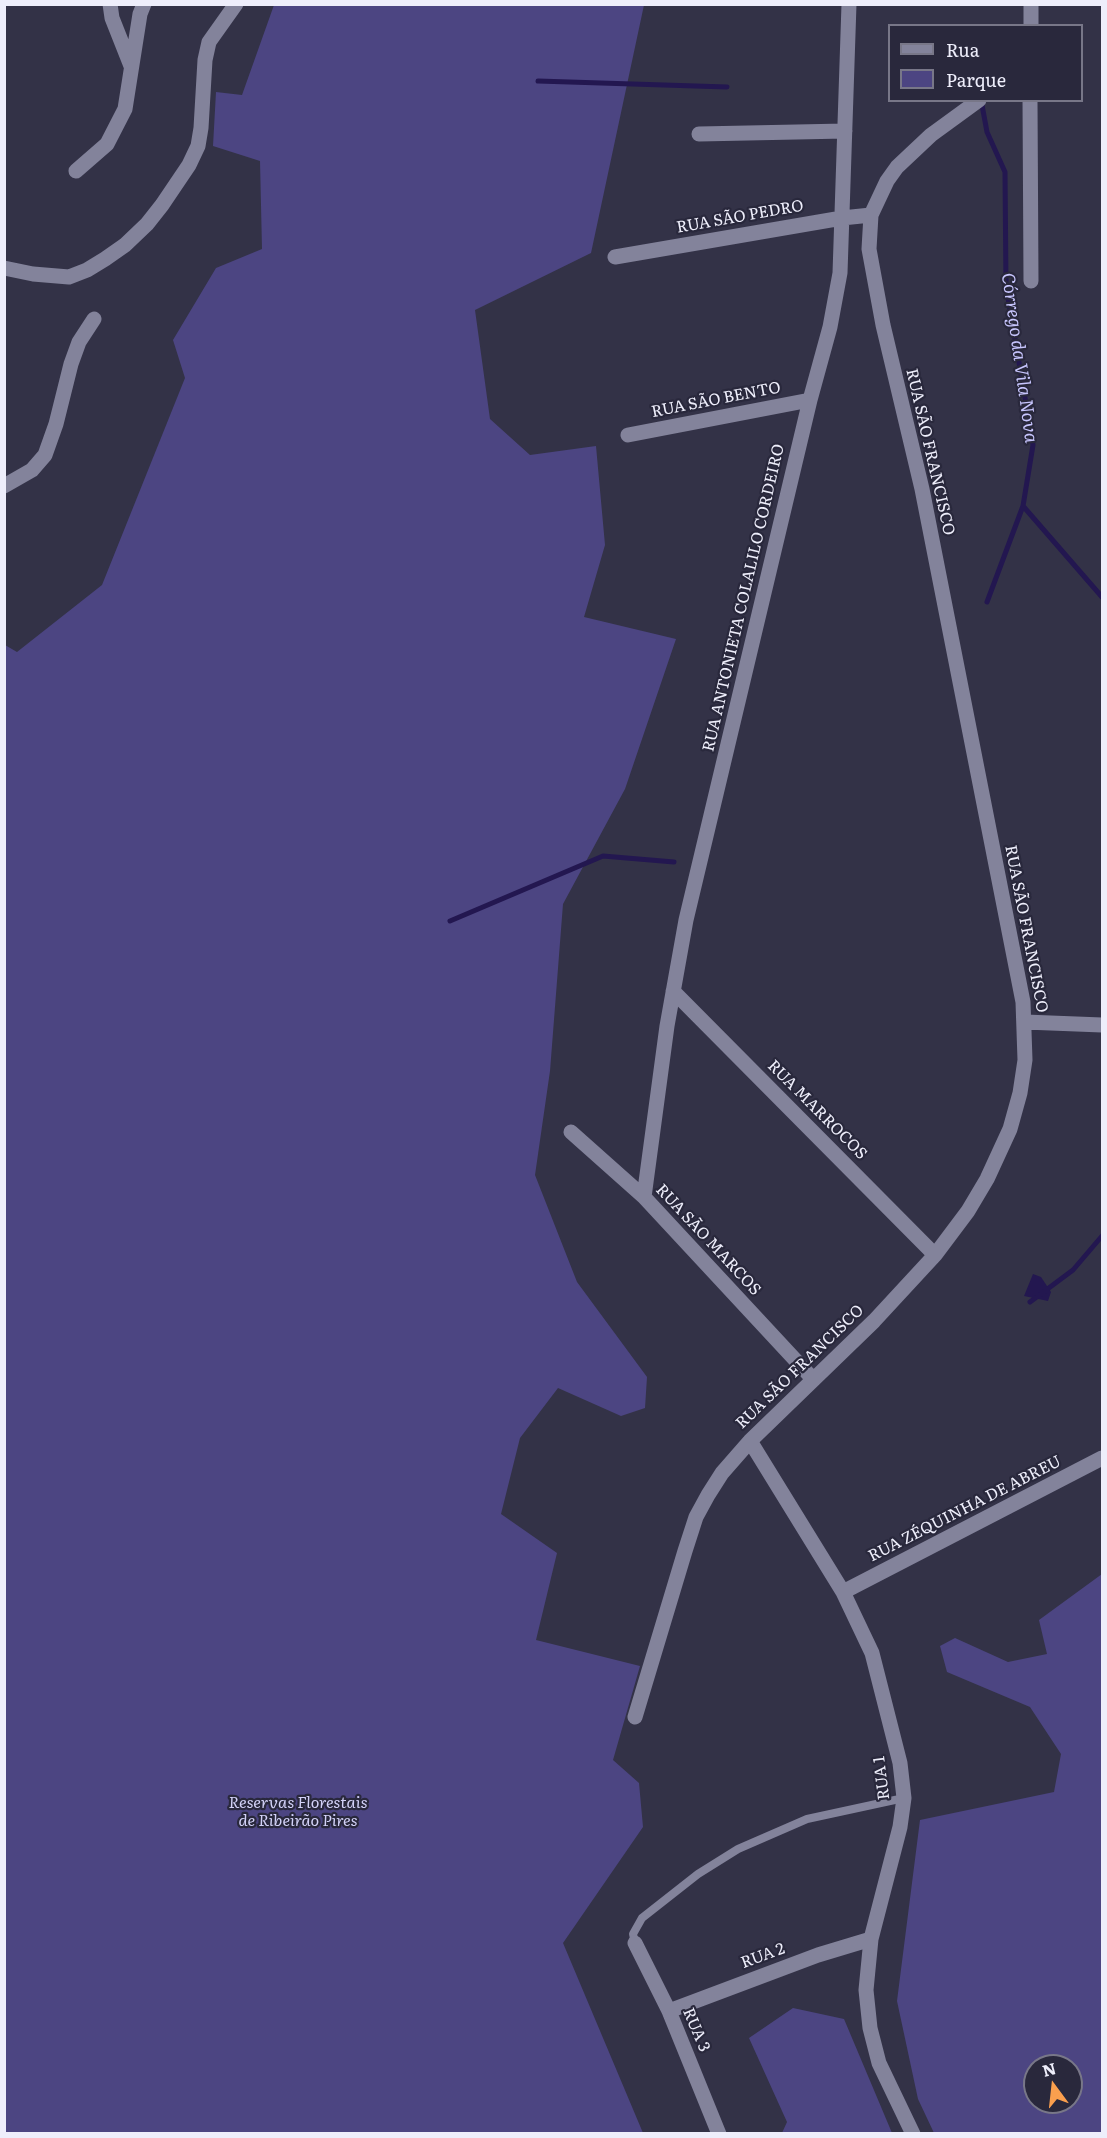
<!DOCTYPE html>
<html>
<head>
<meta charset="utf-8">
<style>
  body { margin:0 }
  #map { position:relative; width:1107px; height:2138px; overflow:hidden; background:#333247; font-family:Literata,serif }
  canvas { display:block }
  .frame { position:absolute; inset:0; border:6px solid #eeeefb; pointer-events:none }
  .legend { position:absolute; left:888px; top:24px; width:195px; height:78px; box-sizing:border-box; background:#29283c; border:2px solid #787788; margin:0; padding:8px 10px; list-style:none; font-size:18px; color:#eeeefb }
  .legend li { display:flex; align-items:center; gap:12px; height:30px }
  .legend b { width:30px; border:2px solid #787788 }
  .north { position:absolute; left:1023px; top:2054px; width:60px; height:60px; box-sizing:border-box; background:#29283c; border:2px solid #787788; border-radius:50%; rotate:345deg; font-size:16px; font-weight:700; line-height:24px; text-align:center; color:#eeeefb }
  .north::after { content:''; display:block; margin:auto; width:21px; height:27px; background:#fa9f4e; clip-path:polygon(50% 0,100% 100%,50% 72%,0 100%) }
</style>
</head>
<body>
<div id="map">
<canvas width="1107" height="2138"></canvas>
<div class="frame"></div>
<ul class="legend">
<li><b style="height:8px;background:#83839b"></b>Rua</li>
<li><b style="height:16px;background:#4c4582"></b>Parque</li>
</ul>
<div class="north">N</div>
</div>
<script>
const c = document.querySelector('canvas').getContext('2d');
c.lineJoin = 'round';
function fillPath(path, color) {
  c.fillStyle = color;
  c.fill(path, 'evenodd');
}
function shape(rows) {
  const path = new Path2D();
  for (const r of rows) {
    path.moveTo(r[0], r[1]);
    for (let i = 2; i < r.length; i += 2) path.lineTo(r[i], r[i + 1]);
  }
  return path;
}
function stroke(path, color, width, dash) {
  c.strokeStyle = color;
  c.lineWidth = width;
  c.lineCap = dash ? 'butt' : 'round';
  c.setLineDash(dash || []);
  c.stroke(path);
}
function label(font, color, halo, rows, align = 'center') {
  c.font = font + ' Literata,serif';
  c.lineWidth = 4.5;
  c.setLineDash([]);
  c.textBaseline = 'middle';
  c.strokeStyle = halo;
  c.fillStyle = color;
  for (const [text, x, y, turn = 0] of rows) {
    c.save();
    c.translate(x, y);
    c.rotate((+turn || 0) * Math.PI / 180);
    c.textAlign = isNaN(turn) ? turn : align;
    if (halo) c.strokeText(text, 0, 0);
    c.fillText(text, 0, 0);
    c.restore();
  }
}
fillPath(shape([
  [274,5,644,5,591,253,475,310,490,419,530,455,596,446,605,545,584,617,676,639,625,789,563,904,550,1071,535,1175,577,1282,647,1377,645,1408,621,1416,558,1388,520,1438,501,1514,557,1553,536,1640,640,1666,613,1760,639,1783,643,1827,563,1943,643,2133,5,2133,5,645,17,652,102,585,185,378,173,340,216,268,262,249,260,161,213,146,216,92,242,95],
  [1102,1574,1102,2133,934,2133,918,2099,897,2001,920,1820,1054,1792,1061,1754,1030,1707,947,1672,940,1646,955,1638,1008,1662,1047,1654,1039,1620],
  [1035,2066,1071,2066,1071,2102,1035,2102],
  [793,2008,844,2019,892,2133,782,2133,787,2122,749,2038]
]), '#4c4582');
fillPath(shape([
  [1033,1274,1041,1277,1051,1292,1048,1301,1024,1296]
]), '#231750');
stroke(shape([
  [538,81,727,87],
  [982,105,987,132,1005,172,1006,286,1033,445,1023,506,1102,597],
  [987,602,1023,506],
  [450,921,603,856,674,862],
  [1030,1302,1073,1270,1102,1236]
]), '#231750', 5);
stroke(shape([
  [635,1943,633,1934,642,1918,698,1874,738,1849,807,1819,904,1798]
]), '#83839b', 8);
stroke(shape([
  [110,4,112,18,131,66],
  [1031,26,1031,4],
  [1030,100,1031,281],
  [699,134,845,131],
  [76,171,107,144,125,109,140,14,144,4],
  [615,257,842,218,871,215],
  [4,268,33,274,69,277,87,270,105,259,125,245,147,224,162,205,189,165,198,146,201,128,205,60,209,42,236,4],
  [628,435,810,400],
  [4,486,32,470,45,455,56,424,71,364,79,342,94,319],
  [673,991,935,1255],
  [1025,1022,1102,1025],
  [571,1132,644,1197,813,1379],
  [644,1197,667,1026,686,920,810,400,830,327,840,273,849,4],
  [750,1441,843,1592,872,1653,900,1763,904,1798,900,1827,871,1939,866,1990,870,2028,879,2063,913,2134],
  [843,1592,1102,1458],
  [635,1717,685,1551,696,1517,708,1495,722,1473,750,1441,874,1321,935,1255,968,1211,987,1179,1010,1129,1020,1093,1025,1060,1023,1002,922,489,883,325,869,249,871,215,887,181,897,167,931,135,979,100],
  [635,1943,669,2011,719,2134],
  [669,2011,818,1955,871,1939]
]), '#83839b', 15);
label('16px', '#eeeefb', '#29283c', [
  ["RUA SÃO PEDRO",740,217,-10],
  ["RUA SÃO BENTO",716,400,-11],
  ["RUA SÃO FRANCISCO",930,452,77],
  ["RUA ANTONIETA COLALILO CORDEIRO",744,598,-77],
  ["RUA SÃO FRANCISCO",1026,929,79],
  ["RUA MARROCOS",817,1110,45],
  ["RUA SÃO MARCOS",708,1240,47],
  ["RUA SÃO FRANCISCO",800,1367,-44],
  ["RUA ZÉQUINHA DE ABREU",965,1509,-27],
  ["RUA 1",882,1778,-97],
  ["RUA 2",763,1956,-20],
  ["RUA 3",696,2030,67]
]);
label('italic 16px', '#d3d2f8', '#29283c', [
  ["Reservas Florestais",298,1803],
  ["de Ribeirão Pires",298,1821]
]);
label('italic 18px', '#c7c5fd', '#29283c', [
  ["Córrego da Vila Nova",1019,358,82]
]);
</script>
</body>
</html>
